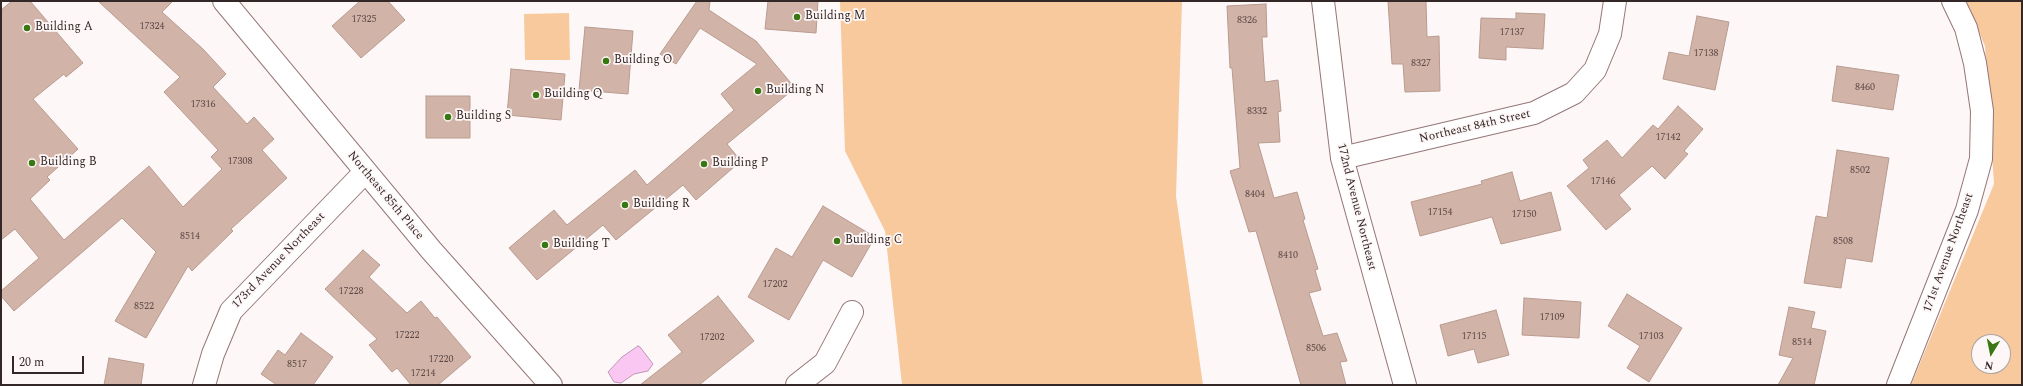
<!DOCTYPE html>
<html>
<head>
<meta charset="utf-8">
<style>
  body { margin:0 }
  #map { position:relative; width:2023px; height:386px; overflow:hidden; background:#fef7f7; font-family:Spectral,serif }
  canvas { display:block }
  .frame { position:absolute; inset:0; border:2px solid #342727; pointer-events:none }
  .north { position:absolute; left:1971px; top:334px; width:40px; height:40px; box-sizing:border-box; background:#fef7f7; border:1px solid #ada4a4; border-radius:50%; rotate:190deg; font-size:11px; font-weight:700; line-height:16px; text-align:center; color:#342727 }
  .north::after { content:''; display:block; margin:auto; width:14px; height:18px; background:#397712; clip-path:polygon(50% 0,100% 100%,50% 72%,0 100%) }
  .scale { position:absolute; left:12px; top:356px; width:72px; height:18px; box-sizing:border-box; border:2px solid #342727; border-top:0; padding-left:5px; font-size:12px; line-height:14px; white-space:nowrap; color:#342727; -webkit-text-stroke:3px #fef7f7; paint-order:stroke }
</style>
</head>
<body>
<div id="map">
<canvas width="2023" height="386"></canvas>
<div class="frame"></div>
<div class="north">N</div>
<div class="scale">20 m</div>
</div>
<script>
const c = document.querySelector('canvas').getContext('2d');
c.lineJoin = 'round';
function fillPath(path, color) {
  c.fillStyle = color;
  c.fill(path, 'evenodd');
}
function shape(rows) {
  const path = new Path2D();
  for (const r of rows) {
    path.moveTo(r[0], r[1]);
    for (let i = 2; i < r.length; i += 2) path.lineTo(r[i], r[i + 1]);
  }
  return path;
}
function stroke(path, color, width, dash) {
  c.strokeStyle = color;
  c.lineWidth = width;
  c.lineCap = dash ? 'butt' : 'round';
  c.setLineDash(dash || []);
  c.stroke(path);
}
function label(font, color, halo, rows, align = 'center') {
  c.font = font + ' Spectral,serif';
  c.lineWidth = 3.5;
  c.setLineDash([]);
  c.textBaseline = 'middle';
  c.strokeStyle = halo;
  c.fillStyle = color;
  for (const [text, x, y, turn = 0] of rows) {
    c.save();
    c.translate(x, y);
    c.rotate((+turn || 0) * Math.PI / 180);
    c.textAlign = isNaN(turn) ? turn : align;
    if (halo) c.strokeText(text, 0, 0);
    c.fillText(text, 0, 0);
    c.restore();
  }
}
fillPath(shape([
  [840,1,1182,1,1176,196,1203,385,902,385,885,231,845,151],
  [1966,1,2022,1,2022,385,1911,385,1994,184,1985,46],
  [1979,342,2003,342,2003,366,1979,366],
  [569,13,570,60,525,60,524,14]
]), '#f7c99c');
const water = shape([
  [638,346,640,347,653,364,648,371,634,374,621,383,614,382,608,372,622,357,638,346]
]);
fillPath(water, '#f9c7f2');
stroke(water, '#be97b5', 1);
const building = shape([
  [12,1,30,1,83,63,66,77,64,74,33,99,78,149,47,177,50,180,30,199,64,240,149,166,183,207,222,169,211,157,218,150,164,92,180,77,98,1,173,1,162,12,203,49,226,74,213,87,247,124,254,117,274,139,262,150,287,178,231,229,233,231,192,271,188,266,146,338,115,321,156,252,122,218,14,311,1,296,1,291,39,258,15,229,1,240,1,10,12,1],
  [360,1,388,1,405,20,361,58,332,26,360,1],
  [697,1,710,1,709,10,756,41,795,88,727,144,741,161,696,200,683,185,616,240,603,225,537,280,509,248,554,210,567,225,635,170,647,185,734,110,721,94,757,64,700,28,676,64,660,54,697,1],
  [768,1,818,1,816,33,765,29,768,1],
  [1388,1,1426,1,1427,37,1439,36,1440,91,1405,92,1403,64,1392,64,1388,1],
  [1266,4,1267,37,1262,37,1265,82,1278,80,1281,111,1278,112,1280,142,1258,143,1274,198,1297,192,1305,219,1303,220,1318,269,1315,270,1321,290,1309,293,1323,336,1337,333,1347,361,1340,362,1346,385,1301,385,1256,231,1249,232,1230,171,1240,168,1232,68,1230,68,1227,6,1266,4],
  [1516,13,1545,14,1543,49,1506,47,1506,60,1479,58,1481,18,1516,19,1516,13],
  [1697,16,1729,22,1715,90,1663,79,1669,52,1689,56,1697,16],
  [585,27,633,31,628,94,579,90,585,27],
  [1837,66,1899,75,1893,110,1832,101,1837,66],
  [511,69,565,74,561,120,507,115,511,69],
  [426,96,470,96,470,138,426,138,426,96],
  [1678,106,1703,129,1684,151,1688,154,1665,179,1652,166,1619,195,1631,209,1606,230,1567,186,1589,168,1583,160,1607,140,1622,158,1653,125,1658,129,1678,106],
  [1837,150,1889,158,1872,262,1846,258,1841,288,1804,283,1816,216,1827,218,1837,150],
  [1512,172,1520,201,1551,192,1561,230,1501,244,1492,217,1420,236,1411,202,1482,184,1481,181,1512,172],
  [823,206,875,237,852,277,823,260,789,320,748,297,776,248,792,257,823,206],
  [363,250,380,265,369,277,407,313,421,301,435,318,437,317,471,357,438,385,411,385,397,368,392,372,369,345,377,339,325,289,363,250],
  [1627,294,1682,328,1649,382,1627,368,1640,346,1608,326,1627,294],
  [718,296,754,341,699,385,640,385,682,352,668,335,718,296],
  [1524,298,1581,302,1579,338,1522,335,1524,298],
  [1789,307,1815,312,1811,328,1826,331,1814,385,1778,385,1793,358,1779,355,1789,307],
  [1496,310,1509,355,1478,363,1474,349,1448,356,1440,325,1496,310],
  [301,333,333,357,313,385,277,385,261,374,278,350,285,355,301,333],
  [109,358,144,364,141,385,104,385,109,358]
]);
fillPath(building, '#d2b3a8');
stroke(building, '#b89b8f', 1);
const street = shape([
  [224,1,431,250,551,385],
  [1323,1,1342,158,1405,385],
  [1342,158,1534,113,1574,93,1595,70,1610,34,1615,1],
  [204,385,213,354,231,311,365,172],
  [797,385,825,363,852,312],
  [1898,385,1967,210,1981,159,1982,111,1975,63,1966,28,1953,1]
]);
stroke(street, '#957676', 24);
stroke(street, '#fff', 22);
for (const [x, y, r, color] of [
  [797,17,4,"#397712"],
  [27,28,4,"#397712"],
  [606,61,4,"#397712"],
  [758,91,4,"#397712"],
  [536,95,4,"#397712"],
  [448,117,4,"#397712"],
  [32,163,4,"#397712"],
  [704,164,4,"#397712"],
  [625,205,4,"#397712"],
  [837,241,4,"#397712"],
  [545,245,4,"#397712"]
]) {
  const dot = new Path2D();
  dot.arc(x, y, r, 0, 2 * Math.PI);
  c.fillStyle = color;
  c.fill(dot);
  stroke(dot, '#fef7f7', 1.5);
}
label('10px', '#5c4a47', null, [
  ["17325",364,20],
  ["8326",1247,21],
  ["17324",152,27],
  ["17137",1512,33],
  ["17138",1706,54],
  ["8327",1421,64],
  ["8460",1865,88],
  ["17316",203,105],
  ["8332",1257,112],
  ["17142",1668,138],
  ["17308",240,162],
  ["8502",1860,171],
  ["17146",1603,182],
  ["8404",1255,195],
  ["17154",1440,213],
  ["17150",1524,215],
  ["8514",190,237],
  ["8508",1843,242],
  ["8410",1288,256],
  ["17202",775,285],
  ["17228",351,292],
  ["8522",144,307],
  ["17109",1552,318],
  ["17222",407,336],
  ["17115",1474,337],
  ["17103",1651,337],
  ["17202",712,338],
  ["8514",1802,343],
  ["8506",1316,349],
  ["17220",441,360],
  ["8517",297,365],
  ["17214",423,374]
]);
label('12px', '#342727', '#fef7f7', [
  ["Building M",805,17],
  ["Building A",35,28],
  ["Building O",614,61],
  ["Building N",766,91],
  ["Building Q",544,95],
  ["Building S",456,117],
  ["Building B",40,163],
  ["Building P",712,164],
  ["Building R",633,205],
  ["Building C",845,241],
  ["Building T",553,245]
], 'left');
label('12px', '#342727', '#fef7f7', [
  ["Northeast 84th Street",1475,127,-13],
  ["Northeast 85th Place",385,196,50],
  ["172nd Avenue Northeast",1356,207,76],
  ["171st Avenue Northeast",1949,253,-70],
  ["173rd Avenue Northeast",279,261,-46]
]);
</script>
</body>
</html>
